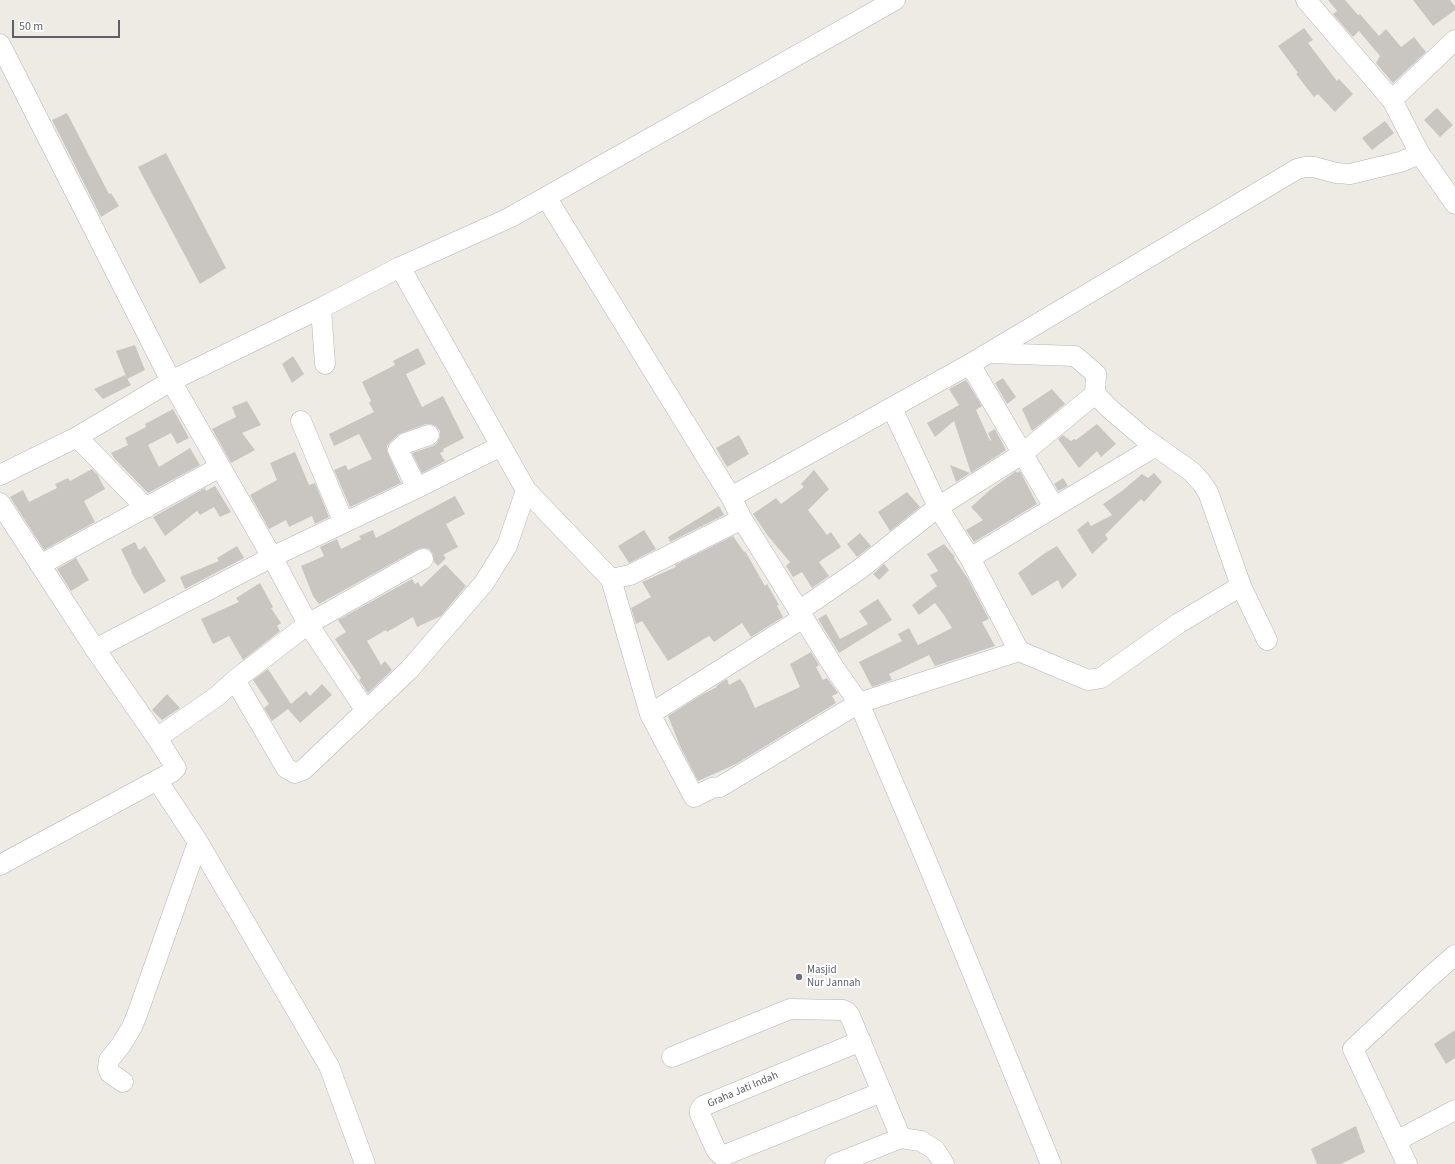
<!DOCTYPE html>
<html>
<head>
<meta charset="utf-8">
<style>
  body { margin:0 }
  #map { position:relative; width:1455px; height:1164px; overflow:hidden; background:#eeebe5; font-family:"Source Sans 3",sans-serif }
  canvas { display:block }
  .scale { position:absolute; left:12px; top:20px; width:108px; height:18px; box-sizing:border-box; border:2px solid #5d6064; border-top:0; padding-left:5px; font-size:12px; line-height:14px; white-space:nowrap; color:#5d6064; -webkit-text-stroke:3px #fff; paint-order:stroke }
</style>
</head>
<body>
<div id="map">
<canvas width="1455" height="1164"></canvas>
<div class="scale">50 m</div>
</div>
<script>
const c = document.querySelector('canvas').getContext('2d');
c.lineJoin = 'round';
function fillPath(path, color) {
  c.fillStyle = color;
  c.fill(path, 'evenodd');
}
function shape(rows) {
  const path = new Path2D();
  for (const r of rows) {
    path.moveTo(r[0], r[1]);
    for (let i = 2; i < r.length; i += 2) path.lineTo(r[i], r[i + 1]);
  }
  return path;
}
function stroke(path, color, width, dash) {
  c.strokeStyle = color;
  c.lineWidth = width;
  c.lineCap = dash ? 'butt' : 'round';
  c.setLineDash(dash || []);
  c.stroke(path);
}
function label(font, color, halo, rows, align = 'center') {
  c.font = font + ' "Source Sans 3",sans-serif';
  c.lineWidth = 4;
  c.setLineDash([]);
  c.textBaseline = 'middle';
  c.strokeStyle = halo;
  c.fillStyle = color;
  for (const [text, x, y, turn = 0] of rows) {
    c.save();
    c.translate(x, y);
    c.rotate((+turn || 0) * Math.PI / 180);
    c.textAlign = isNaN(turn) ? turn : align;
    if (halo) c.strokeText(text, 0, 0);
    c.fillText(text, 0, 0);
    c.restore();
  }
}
fillPath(shape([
  [1328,0,1345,0,1358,15,1360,14,1379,36,1386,29,1401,47,1414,37,1426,52,1393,83,1376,63,1380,56,1359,31,1353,37,1333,14,1337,11],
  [1413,0,1450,0,1455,6,1455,10,1433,26],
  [1304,28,1313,40,1308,43,1337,81,1339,79,1353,94,1335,112,1318,94,1314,97,1296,74,1298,73,1278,46],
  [1437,108,1453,125,1440,137,1424,120],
  [67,113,109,194,111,193,119,206,101,217,52,120],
  [1385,121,1394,133,1372,150,1362,138],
  [166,153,226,268,200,284,138,167],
  [135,345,145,370,127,379,116,351],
  [418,348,426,364,406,374,422,407,443,396,464,438,443,449,444,451,440,453,445,461,422,473,412,453,433,446,437,443,440,437,440,431,436,426,431,424,426,424,399,434,390,442,387,446,387,451,401,483,350,507,334,470,346,465,348,470,372,459,359,434,334,446,329,434,374,412,369,403,371,401,362,382,395,365,393,361],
  [293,356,304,374,292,383,282,364],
  [125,375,131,385,103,399,94,389],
  [1003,378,1016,397,1007,404,995,383],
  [966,380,982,406,976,410,990,441,991,440,988,433,995,429,1006,450,971,473,954,421,935,437,927,423,959,405,949,389],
  [1052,389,1065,404,1032,431,1022,409],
  [247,401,261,425,242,433,255,450,231,463,212,429,236,417,232,407],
  [173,409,189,438,177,444,171,433,148,445,159,467,190,448,200,465,148,493,114,458,111,453,128,445,125,438,146,427,145,424],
  [1097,424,1116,444,1101,457,1097,451,1079,468,1058,439,1063,435,1071,441,1074,439,1076,440],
  [739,435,749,454,727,467,716,448],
  [295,452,309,485,315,483,329,517,315,524,312,516,289,527,286,520,269,529,250,495,277,480,270,463],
  [950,465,970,473,956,482],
  [92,469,97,474,105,489,84,501,95,522,44,550,10,497,23,490,29,502,57,488,55,484,68,478,70,481],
  [814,470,829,489,808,510,827,535,831,532,841,547,819,562,829,576,812,588,802,572,793,577,786,566,790,562,768,536,753,514,776,498,781,504,804,487,801,484],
  [1016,471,1017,473,1020,471,1037,504,974,542,966,530,983,520,971,507,990,490],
  [1154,473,1162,482,1144,502,1141,499,1105,535,1108,539,1092,554,1077,530,1088,521,1091,526,1112,515,1103,504,1122,491,1142,474,1148,478],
  [1063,478,1068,486,1058,491,1054,484],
  [215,486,231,512,220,517,214,507,200,515,197,511,165,536,153,517,205,488,206,491],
  [907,492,920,507,890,531,878,512],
  [455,496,465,514,446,524,458,547,443,555,446,558,438,566,434,562,433,554,429,549,423,548,418,549,319,604,313,596,301,566,324,556,320,547,337,539,341,549,361,539,359,536,373,530,376,538],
  [719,506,724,515,670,542,668,537],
  [644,530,656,549,629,563,618,546],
  [860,533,871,546,857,557,847,544],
  [733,536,744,552,745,551,765,586,767,584,779,605,777,606,783,617,751,637,742,623,714,642,709,636,668,661,642,621,636,624,631,608,651,597,642,582,676,567,675,565],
  [135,542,139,550,145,546,166,581,144,594,131,572,132,572,121,549],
  [944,544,955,557,954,558,968,579,989,619,982,622,995,646,935,666,929,655,889,674,892,680,872,687,859,662,902,641,898,634,909,628,918,645,952,628,944,615,935,603,919,615,912,605,937,586,930,575,938,571,927,554],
  [237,546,244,558,185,589,180,577,219,561,217,558],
  [1057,546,1077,575,1062,589,1058,580,1032,596,1018,573,1045,553],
  [76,558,89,580,71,591,57,569],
  [445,564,466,586,441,616,417,627,413,617,387,632,386,630,367,641,381,665,385,661,392,670,368,693,359,680,361,678,335,639,346,632,338,620,412,579,415,584,418,582,421,587],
  [884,564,889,570,879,580,873,574],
  [260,583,273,607,271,608,281,623,277,626,280,631,243,660,229,636,213,644,201,619,239,602,236,598],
  [878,599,892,620,839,653,818,619,826,614,840,639,868,624,859,611],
  [811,652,819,665,816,667,823,680,827,678,838,693,832,696,836,703,736,764,698,781,680,746,668,716,703,694,717,687,716,686,727,679,729,685,740,679,745,686,755,708,800,687,790,664],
  [268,669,291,704,306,691,310,696,322,684,332,695,300,723,288,709,272,721,264,708,269,704,253,680],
  [167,694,180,708,162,720,152,710],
  [1455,1030,1455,1058,1446,1064,1434,1044],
  [1356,1126,1365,1152,1341,1164,1317,1164,1311,1149]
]), '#c9c6c2');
const minor = shape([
  [1306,0,1392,100,1420,154,1455,204],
  [0,44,171,381,272,557,308,624,366,711],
  [1392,100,1455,40],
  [546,197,731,497,742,519,835,669,859,703,925,857,1051,1164],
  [400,267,526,490,611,579,630,575,742,519],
  [321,308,325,364],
  [989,353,1075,356,1096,374,1095,394,1110,409,1144,438,1192,472,1201,482,1208,492,1241,586,1267,640],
  [970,364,1054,507],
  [892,408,938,507,970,558,1019,651],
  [301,421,344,523],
  [77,437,146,508],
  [0,475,77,437,171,381,321,308,400,267,509,218,895,0],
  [417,488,398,450,406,443,429,435],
  [731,497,970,364,1297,169,1305,167,1314,167,1336,173,1350,174,1400,162,1420,154],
  [0,503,95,649,157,738,216,697,235,680,308,624,423,559],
  [970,558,1156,446],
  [40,565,220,467],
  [611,579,650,714,694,797,712,788,720,787,859,703,1019,651,1088,680,1101,678,1179,623,1241,586],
  [799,611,860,569,938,507,1022,454,1095,394],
  [95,649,272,557,417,488,501,446],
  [235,680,286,768,295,773,303,770,409,670,484,583,507,546,526,490],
  [650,714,803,618],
  [157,780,198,842,329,1066,365,1164],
  [0,865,172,772,176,768,157,738],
  [861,1041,703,1106,700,1110,700,1114,716,1150,721,1155,725,1155,882,1092],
  [672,1057,790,1009,843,1010,847,1012,850,1016,901,1138],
  [123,1082,110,1073,108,1068,109,1060,121,1045,132,1027,138,1012,198,842],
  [1396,1141,1455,1110],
  [835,1164,901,1138,921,1141,935,1150,944,1164],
  [1407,1164,1353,1049,1431,976,1455,955]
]);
stroke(minor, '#b2b5b9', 21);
stroke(minor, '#fff', 20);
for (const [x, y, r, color] of [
  [799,977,4,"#6b7280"]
]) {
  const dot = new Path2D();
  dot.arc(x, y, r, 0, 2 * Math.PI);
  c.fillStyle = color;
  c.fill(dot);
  stroke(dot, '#fff', 1.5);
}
label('11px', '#5b616d', '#fff', [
  ["Masjid",807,971],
  ["Nur Jannah",807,984]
], 'left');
label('11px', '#5d6064', '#fff', [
  ["Graha Jati Indah",743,1090,-23]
]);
</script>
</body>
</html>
